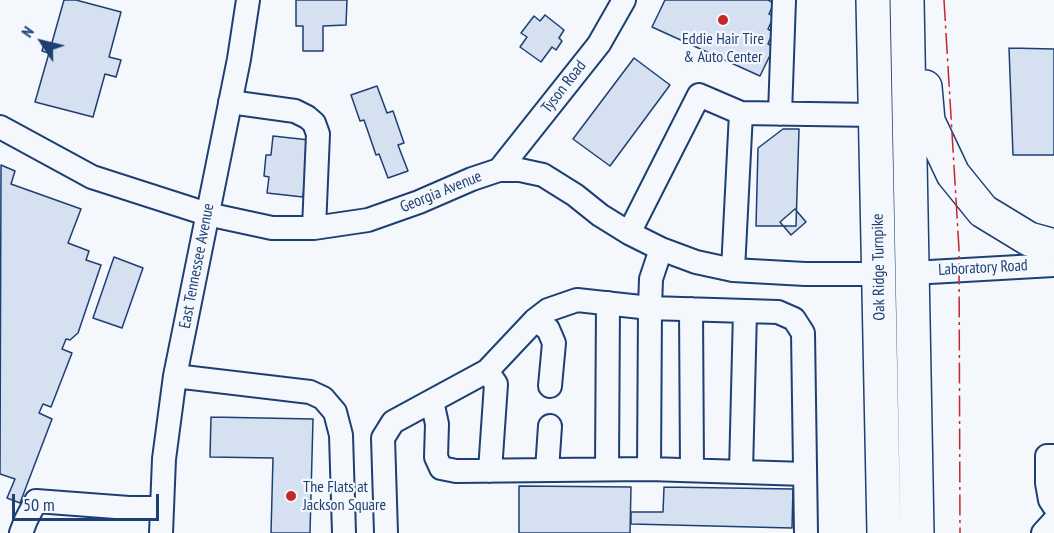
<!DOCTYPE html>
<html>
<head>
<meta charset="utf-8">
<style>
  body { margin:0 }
  #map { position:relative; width:1054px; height:533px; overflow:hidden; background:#f4f7fb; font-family:"PT Sans Narrow",sans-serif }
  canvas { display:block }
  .north { position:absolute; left:12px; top:12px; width:60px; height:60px; -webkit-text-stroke:4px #f4f7fb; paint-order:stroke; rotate:305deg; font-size:16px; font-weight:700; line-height:24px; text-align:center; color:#1d3f73 }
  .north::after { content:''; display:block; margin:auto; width:21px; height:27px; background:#1d3f73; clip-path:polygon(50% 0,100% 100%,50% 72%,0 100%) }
  .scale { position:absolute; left:12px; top:494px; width:147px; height:27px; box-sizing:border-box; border:3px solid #1d3f73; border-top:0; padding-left:8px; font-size:18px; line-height:21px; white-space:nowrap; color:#1d3f73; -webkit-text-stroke:4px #f4f7fb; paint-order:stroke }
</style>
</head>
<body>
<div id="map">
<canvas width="1054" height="533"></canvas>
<div class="north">N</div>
<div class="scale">50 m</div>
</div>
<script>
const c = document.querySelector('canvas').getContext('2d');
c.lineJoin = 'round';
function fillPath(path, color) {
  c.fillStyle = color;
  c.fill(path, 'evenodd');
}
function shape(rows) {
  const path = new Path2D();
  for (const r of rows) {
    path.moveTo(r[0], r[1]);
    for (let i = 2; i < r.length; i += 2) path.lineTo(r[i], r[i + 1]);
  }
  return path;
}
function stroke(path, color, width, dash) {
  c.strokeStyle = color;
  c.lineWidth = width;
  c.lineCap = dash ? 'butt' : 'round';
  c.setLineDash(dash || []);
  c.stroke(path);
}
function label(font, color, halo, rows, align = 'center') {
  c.font = font + ' "PT Sans Narrow",sans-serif';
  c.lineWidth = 4.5;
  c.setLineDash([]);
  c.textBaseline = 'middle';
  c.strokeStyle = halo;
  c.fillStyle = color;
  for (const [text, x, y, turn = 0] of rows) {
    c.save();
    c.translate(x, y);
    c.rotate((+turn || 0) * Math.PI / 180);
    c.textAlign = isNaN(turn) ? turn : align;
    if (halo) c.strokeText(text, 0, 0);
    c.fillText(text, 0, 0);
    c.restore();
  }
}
const building = shape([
  [64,0,76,0,121,12,109,57,121,60,116,77,105,74,93,117,35,102,49,53,42,51,44,44,51,46,64,0],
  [296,0,347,0,346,25,323,26,323,51,303,51,303,26,296,26,296,0],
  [665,0,768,0,774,3,769,14,774,16,768,29,773,32,768,44,774,47,760,76,652,27,665,0],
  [545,15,564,30,559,38,562,41,556,50,552,47,541,62,520,47,527,37,521,33,534,16,540,21,545,15],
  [1009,48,1054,49,1054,155,1013,155,1009,48],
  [634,58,670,85,610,166,573,139,634,58],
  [377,86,387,113,393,111,404,143,398,145,408,171,388,178,379,154,376,155,364,120,360,121,351,95,377,86],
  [783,129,799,129,796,226,756,226,758,148,783,129],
  [273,136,309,140,303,197,267,193,269,177,264,176,266,155,271,155,273,136],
  [1,165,15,171,11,184,81,209,68,243,89,251,86,260,101,265,78,333,70,340,66,339,62,349,72,353,51,407,43,404,39,413,52,419,20,503,7,498,15,479,0,474,1,165],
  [795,209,806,222,791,235,780,222,795,209],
  [114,257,143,268,122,328,93,318,114,257],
  [211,417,313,419,310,533,271,533,273,458,210,457,211,417],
  [519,486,631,487,630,533,519,533,519,486],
  [664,487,793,489,792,528,631,524,631,512,663,512,664,487]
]);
fillPath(building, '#d5e0f0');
stroke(building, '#1d3f73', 1.5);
const minor = shape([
  [230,102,295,111,307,117,314,123,318,134,314,228],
  [780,114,784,0],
  [0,127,92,177,207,214,272,228,314,228,368,220,419,202,472,179,499,170,520,170,543,175,575,195,600,215,629,233,661,249,696,262,733,270,805,274,878,274],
  [499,170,599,44,624,0],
  [629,233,699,95,741,113],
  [733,270,741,113,876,115],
  [912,273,1054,265],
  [691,309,692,470],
  [535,320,548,329,554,343,550,386],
  [487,371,496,384,490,471],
  [175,376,310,392,323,398,335,412,341,435,344,533],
  [432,401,437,424,436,457,441,468,456,471,649,469,805,474],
  [1054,456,1047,456,1047,483,1050,500,1054,506],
  [607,469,608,303],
  [649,469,650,308,651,279,661,249],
  [547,470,550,426],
  [741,472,745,311],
  [21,533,26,520,36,501,129,508,162,508],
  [161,533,164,459,175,376,239,59,248,0],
  [386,533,383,438,393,422,487,371,535,320,548,310,577,300,650,308,778,312,794,319,803,333,806,533],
  [1043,533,1054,521]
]);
const highway = shape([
  [873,0,884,533],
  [907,0,917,533],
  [925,87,928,121,953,174,983,211,1029,239,1054,246]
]);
stroke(minor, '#1d3f73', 26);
stroke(highway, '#1d3f73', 36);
stroke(minor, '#f4f7fb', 22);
stroke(highway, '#f4f7fb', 33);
stroke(shape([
  [944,0,959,249,960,533]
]), '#c62828', 1.5, [21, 4.5, 3, 4.5]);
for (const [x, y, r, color] of [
  [723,20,6,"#c62828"],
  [291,496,6,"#c62828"]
]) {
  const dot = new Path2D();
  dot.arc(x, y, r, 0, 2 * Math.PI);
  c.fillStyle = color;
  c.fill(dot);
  stroke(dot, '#f4f7fb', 2);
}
label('16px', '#1d3f73', '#f4f7fb', [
  ["Eddie Hair Tire",723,39],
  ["& Auto Center",723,57],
  ["The Flats at",303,487,"left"],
  ["Jackson Square",303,505,"left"]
]);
label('16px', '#1d3f73', '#f4f7fb', [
  ["Tyson Road",564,87,-52],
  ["Georgia Avenue",441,192,-22],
  ["East Tennessee Avenue",197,266,-79],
  ["Oak Ridge Turnpike",879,267,-91],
  ["Laboratory Road",983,268,-3]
]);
</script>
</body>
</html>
